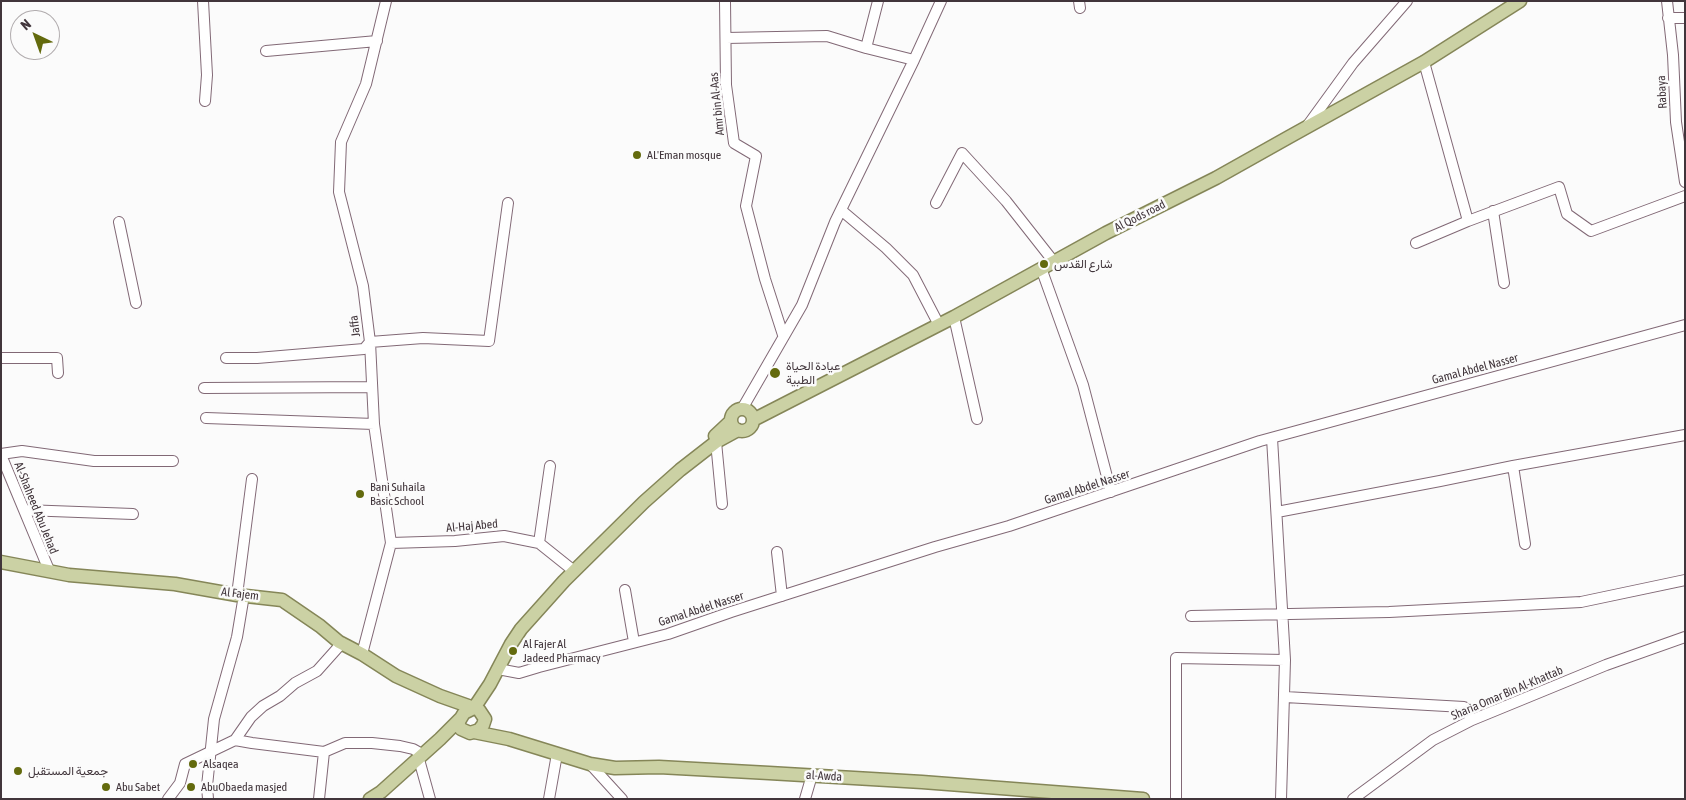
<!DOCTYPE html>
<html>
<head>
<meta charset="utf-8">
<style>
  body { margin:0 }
  #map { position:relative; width:1686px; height:800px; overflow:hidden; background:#fbfbfb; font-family:"Asap Condensed",sans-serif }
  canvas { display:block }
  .frame { position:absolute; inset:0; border:2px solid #41353b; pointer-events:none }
  .north { position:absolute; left:10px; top:10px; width:50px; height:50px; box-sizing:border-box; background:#fbfbfb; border:1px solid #b1acae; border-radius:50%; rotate:318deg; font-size:14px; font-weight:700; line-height:20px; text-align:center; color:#41353b }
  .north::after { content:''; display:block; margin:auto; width:18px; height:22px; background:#636a0d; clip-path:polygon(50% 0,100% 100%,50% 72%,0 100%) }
</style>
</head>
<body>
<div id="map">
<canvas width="1686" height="800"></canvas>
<div class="frame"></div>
<div class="north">N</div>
</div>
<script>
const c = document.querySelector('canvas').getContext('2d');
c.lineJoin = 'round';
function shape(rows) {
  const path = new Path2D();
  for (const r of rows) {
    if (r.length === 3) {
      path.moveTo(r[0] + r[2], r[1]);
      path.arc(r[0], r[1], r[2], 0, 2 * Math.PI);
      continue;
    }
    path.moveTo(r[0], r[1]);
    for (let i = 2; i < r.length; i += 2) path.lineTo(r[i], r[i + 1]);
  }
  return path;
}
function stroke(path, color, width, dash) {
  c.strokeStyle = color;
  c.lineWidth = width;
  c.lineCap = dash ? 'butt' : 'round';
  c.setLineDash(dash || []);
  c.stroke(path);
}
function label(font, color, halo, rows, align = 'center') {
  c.font = font + ' "Asap Condensed",Vazirmatn,sans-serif';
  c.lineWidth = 5;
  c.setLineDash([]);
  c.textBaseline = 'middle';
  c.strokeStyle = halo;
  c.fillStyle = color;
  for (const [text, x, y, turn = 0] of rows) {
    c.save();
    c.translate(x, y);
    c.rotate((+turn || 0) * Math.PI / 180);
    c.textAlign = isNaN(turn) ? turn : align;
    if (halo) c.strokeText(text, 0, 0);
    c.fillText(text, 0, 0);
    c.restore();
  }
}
const minor = shape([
  [203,1,207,75,205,101],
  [725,1,726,85,734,143,756,156,746,206,765,279,783,335],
  [878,1,866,48,914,60],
  [1079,1,1080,8],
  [1667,1,1673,55,1676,122,1685,182],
  [1668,18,1685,18],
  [726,38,827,36,866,48],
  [266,51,377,41],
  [1424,62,1468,221],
  [1308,125,1353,63,1407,1],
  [936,203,962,153,1006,201,1054,262],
  [841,210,886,248,913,275,939,325],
  [1493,211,1504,283],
  [119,222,136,303],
  [1416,243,1468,221,1559,187,1567,214,1591,231,1685,196],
  [1041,268,1083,385,1111,492],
  [954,317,977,419],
  [1,358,57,358,58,373],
  [226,358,257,358,364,349,370,342,423,338,489,341,508,203],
  [204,388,372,387],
  [742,409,802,305,835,222,914,60,941,1],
  [206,418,374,424],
  [1272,438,1285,660,1281,799],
  [716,442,722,504],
  [1,454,22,451,94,461,173,461],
  [1,455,49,570],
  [1513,466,1525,544],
  [24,510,133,514],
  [1277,512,1440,481,1513,466,1685,435],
  [391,543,455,541,504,536,539,543,574,571],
  [539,543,550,466],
  [777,552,782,596],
  [625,590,634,642],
  [237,595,252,479],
  [1191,616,1389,612,1581,602,1685,580],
  [362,654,391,543,374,424,370,342,363,286,339,192,341,142,366,84,386,1],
  [498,669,519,673,539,667,668,634,731,612,935,547,1009,526,1260,441,1685,325],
  [1285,697,1464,707,1472,720],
  [235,740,251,717,263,706,280,696,295,683,317,671,342,643],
  [420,763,430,799],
  [590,764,622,799],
  [168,799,180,783,185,764,235,740,252,743,324,752,345,743,372,743,400,746,413,749,422,754],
  [208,799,207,786,214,719,237,637,244,595],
  [319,799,324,752],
  [549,799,557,754],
  [805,799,812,775],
  [1176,799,1176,658,1285,660],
  [1353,799,1433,740,1472,720,1606,665,1685,637]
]);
const major = shape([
  [742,420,11],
  [753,420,954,317,1106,233,1216,178,1289,137,1424,62,1520,1],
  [715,436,731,421],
  [1,562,69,575,175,584,237,595,282,600,320,626,339,642,362,654,396,676,440,696,474,708,490,684,511,644,521,629,564,581,644,502,680,470,716,442,738,430],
  [474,708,479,710,485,719,483,725,479,730,470,733,461,729,458,723,464,713,474,708],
  [474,732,509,739,590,764,615,768,659,767,769,773,922,782,1143,799],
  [370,799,381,792,440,739,461,718]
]);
stroke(minor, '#826976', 12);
stroke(major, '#858658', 15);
stroke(minor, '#fff', 10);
stroke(major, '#cbd1a4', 12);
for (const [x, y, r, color] of [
  [637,155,5,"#636a0d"],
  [1044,264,5,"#636a0d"],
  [775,373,6,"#636a0d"],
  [360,494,5,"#636a0d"],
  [513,651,5,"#636a0d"],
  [193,764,5,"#636a0d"],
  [18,771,5,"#636a0d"],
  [106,787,5,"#636a0d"],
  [191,787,5,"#636a0d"]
]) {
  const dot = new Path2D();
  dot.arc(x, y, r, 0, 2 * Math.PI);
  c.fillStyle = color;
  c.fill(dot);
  stroke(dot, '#fbfbfb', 2);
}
label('12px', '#41353b', '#fbfbfb', [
  ["Rabaya",1662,92,-93],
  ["Amr bin Al-Aas",717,104,-96],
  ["Al Qods road",1140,216,-27],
  ["Jaffa",355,326,-97],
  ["Gamal Abdel Nasser",1475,369,-15],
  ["Gamal Abdel Nasser",1087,487,-18],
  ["Al-Shaheed Abu Jehad",36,508,68],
  ["Al-Haj Abed",472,526,-5],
  ["Al Fajem",240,594,7],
  ["Gamal Abdel Nasser",701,609,-18],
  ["Sharia Omar Bin Al-Khattab",1507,693,-23],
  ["al-Awda",824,776,3]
]);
label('12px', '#41353b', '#fbfbfb', [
  ["AL'Eman mosque",647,155],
  ["شارع القدس",1054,264],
  ["عيادة الحياة",786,366],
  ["الطبية",786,380],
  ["Bani Suhaila",370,487],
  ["Basic School",370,501],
  ["Al Fajer Al",523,644],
  ["Jadeed Pharmacy",523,658],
  ["Alsaqea",203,764],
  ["جمعية المستقبل",28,771],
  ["Abu Sabet",116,787],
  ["AbuObaeda masjed",201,787]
], 'left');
</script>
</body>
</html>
